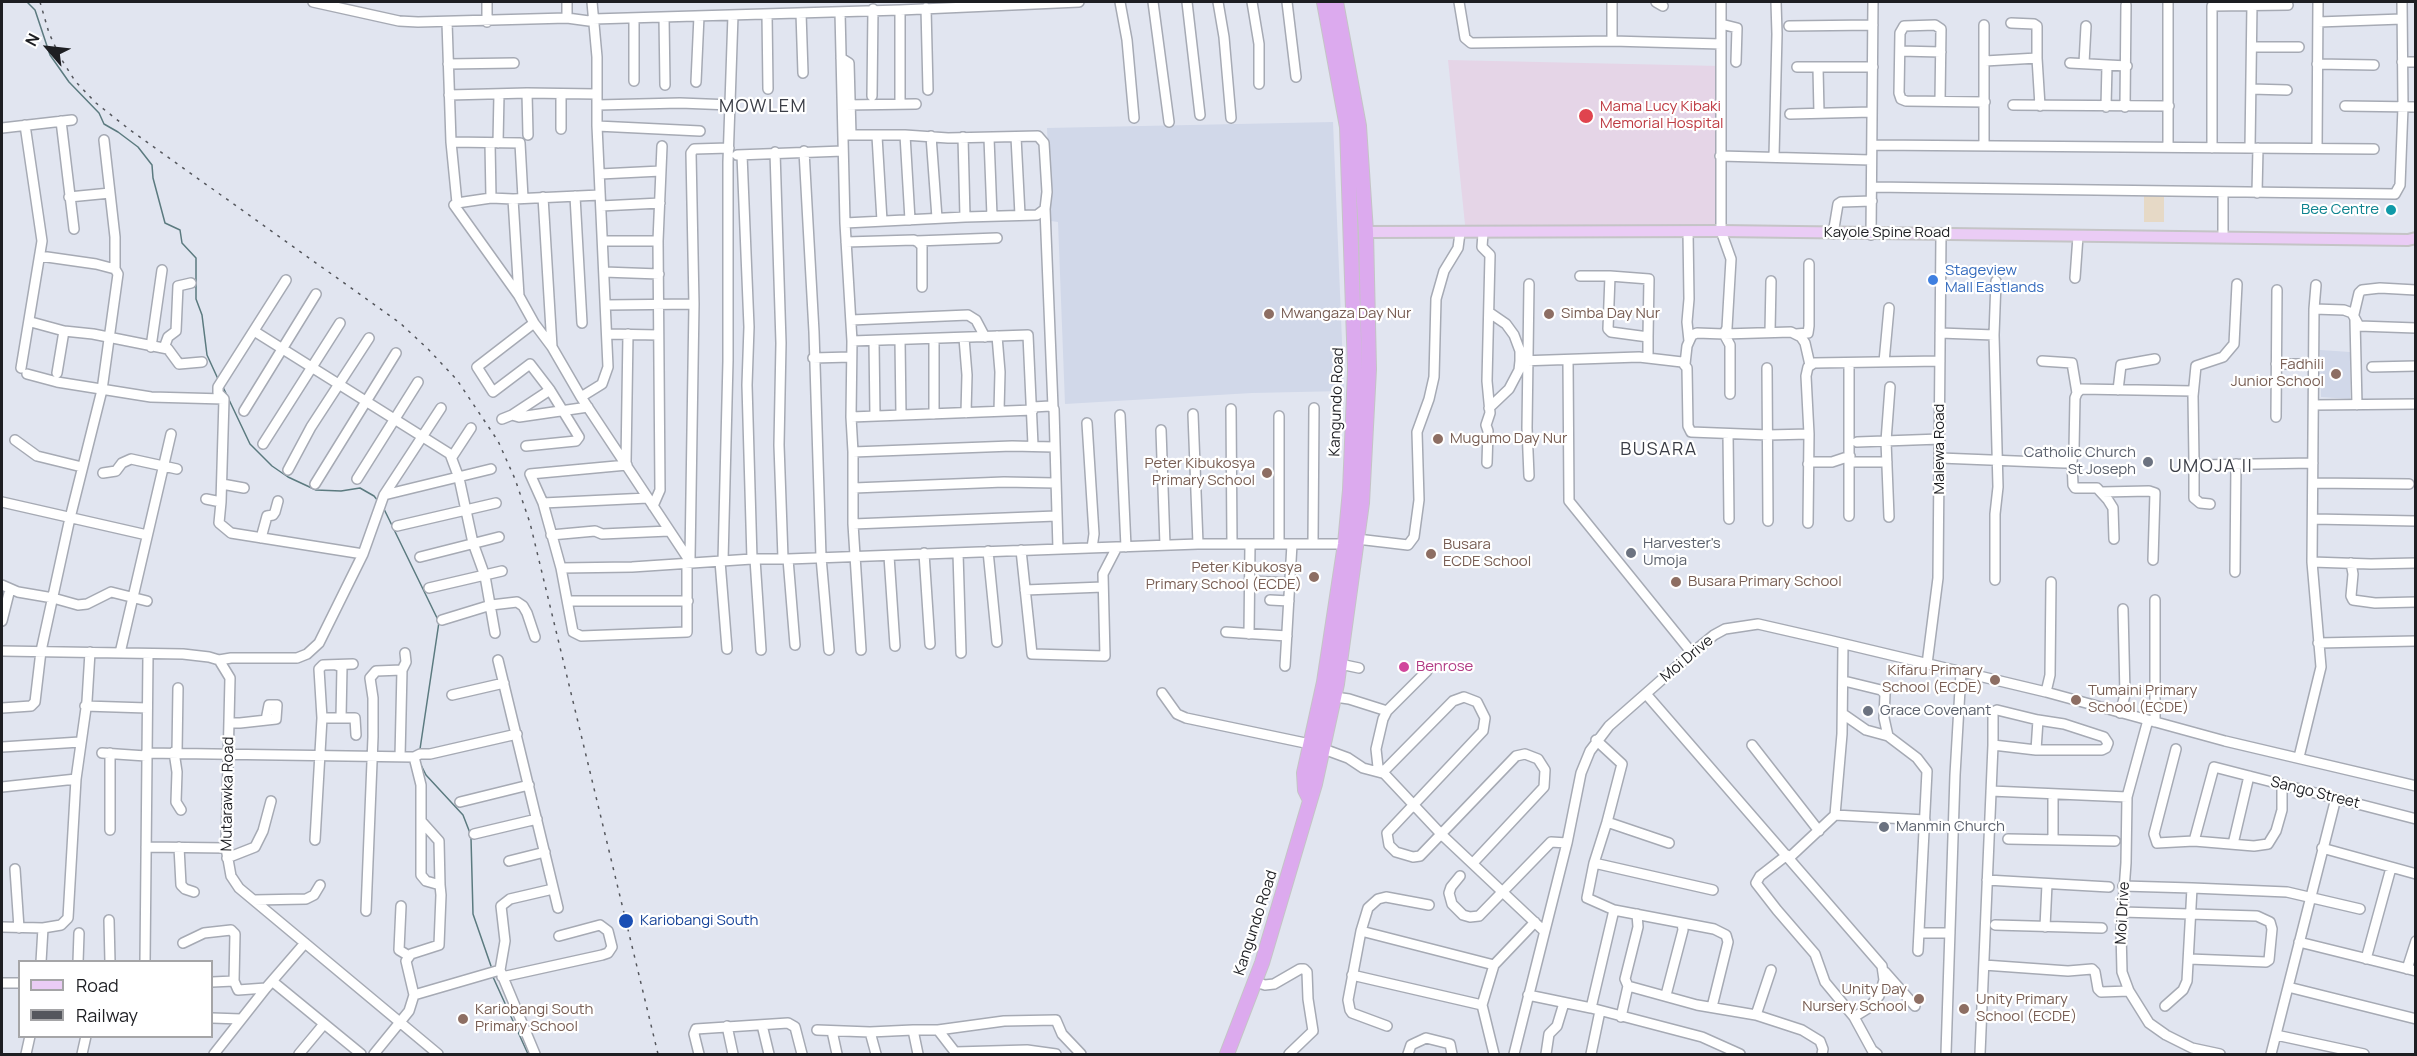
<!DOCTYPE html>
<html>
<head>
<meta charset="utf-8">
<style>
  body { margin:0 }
  #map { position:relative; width:2417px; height:1056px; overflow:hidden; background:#e1e5f0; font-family:Manrope,sans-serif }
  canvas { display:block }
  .frame { position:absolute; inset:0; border:3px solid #1d1e22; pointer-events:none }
  .legend { position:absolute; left:18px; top:960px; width:195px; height:78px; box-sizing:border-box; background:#fff; border:2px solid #a5a5a7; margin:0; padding:8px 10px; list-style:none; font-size:18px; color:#1d1e22 }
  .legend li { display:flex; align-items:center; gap:12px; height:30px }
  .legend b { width:30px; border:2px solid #a5a5a7 }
  .north { position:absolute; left:18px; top:18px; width:60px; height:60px; -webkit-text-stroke:4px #fff; paint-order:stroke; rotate:298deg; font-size:16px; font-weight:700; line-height:24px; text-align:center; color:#1d1e22 }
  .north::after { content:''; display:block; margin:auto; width:21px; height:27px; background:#1d1e22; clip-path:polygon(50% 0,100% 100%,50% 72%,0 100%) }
</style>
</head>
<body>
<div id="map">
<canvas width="2417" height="1056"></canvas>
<div class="frame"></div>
<ul class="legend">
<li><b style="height:8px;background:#eaccf5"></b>Road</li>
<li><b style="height:8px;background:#55575d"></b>Railway</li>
</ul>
<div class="north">N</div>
</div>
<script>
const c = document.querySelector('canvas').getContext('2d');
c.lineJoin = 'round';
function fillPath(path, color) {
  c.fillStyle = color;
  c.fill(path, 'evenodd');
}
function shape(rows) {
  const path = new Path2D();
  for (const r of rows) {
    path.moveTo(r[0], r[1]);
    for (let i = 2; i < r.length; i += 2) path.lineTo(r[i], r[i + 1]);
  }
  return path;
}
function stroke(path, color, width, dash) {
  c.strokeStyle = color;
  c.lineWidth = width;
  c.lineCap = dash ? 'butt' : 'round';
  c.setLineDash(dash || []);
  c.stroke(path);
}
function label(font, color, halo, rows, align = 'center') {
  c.font = font + ' Manrope,sans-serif';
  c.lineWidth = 4.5;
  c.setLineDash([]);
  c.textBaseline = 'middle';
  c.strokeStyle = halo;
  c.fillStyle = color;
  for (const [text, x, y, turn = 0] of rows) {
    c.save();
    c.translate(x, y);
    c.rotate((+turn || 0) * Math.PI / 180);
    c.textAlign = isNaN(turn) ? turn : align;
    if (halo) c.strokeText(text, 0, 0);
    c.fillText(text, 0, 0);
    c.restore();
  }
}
fillPath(shape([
  [2144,194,2164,194,2164,222,2144,222]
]), '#e6d9c6');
fillPath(shape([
  [1333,122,1344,391,1252,393,1065,404,1058,222,1051,221,1047,128],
  [2320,350,2350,352,2350,399,2321,397]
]), '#d1d8e9');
fillPath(shape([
  [1448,60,1720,66,1715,233,1466,234]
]), '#e5d5e7');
stroke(shape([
  [27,2,35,10,50,55,69,82,99,113,104,124,118,132,138,147,152,165,153,178,165,223,180,230,182,243,196,258,196,299,202,315,207,355,218,379],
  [222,385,250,444,272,466,288,477,316,490,341,491,360,488,374,496,378,501],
  [383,507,439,622,420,749],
  [421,765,426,775,463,815,470,833],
  [471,838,473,914,491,966],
  [493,977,528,1054]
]), '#5b7a7f', 1.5);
const minor = shape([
  [313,2,399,21,418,22,567,18,589,21,593,19,900,10,1079,2],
  [487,2,487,22],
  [1120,2,1127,40,1134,118],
  [1153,2,1169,122],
  [1187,2,1200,115],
  [1218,2,1224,37,1231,118],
  [1252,2,1259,44,1259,84],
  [1287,2,1296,77],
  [1459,2,1465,38,1471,43,1612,41,1721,44],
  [1612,2,1612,41],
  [1656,2,1663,6],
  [1721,2,1721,231,1731,259,1727,328,1724,334,1791,332,1801,337,1805,343,1810,365],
  [2168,2,2168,147],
  [926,8,928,90],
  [840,12,845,223,852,341,851,417,853,452,853,524,861,650],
  [801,13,803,73],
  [767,14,768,89],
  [664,17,665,85],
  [567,18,567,2],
  [447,22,451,142,457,203,454,205,519,296,534,323,552,347,581,397,691,563],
  [2318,22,2402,19],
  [1721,24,1737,28,1736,62],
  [1789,26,1873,25],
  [2252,47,2299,47],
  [1900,51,1941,52],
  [841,58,849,63,851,135],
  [2037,58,2040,106],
  [1985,61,2037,58,2037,26,2034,24,2011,23],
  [2402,62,2416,62],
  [2070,63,2127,66],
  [2084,63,2086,26],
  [448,64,514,63],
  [2317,64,2374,65],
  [1797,67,1873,67],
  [1818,68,1819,113],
  [634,81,634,18],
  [696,82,699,16],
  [2251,89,2287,90],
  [527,93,596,94],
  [561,94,561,129],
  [449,95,527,93,528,135],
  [872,96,873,9],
  [1940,101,1941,29,1935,25,1904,26,1900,33,1899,93,1901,99,1906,101,1985,102],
  [900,104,900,10],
  [598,105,680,103,731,105],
  [845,105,916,104],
  [2013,105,2169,106],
  [2345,106,2416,107],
  [2106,107,2107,65],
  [2125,107,2126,5],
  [1790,114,1872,112],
  [61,121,74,229],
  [597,126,700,131],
  [2,128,72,120],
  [843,135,905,135,948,138,1038,136,1044,143,1047,192,1045,209,1037,215,965,217,845,223],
  [905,135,910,220],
  [877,136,882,221],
  [931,136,937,218],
  [963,137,965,217],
  [1016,137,1020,215],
  [989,138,992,216],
  [104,140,115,237,115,269],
  [451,142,520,143,523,198],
  [490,143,491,198],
  [498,143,499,94],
  [1872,145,2374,149],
  [1984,146,1984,25],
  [2212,148,2212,6,2288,5],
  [2250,148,2252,4],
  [2317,148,2318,2],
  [804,151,814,332,821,557,829,650],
  [775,152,781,343,779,445,783,558],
  [737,155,843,151],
  [742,155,749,327,747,385,752,559],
  [1720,156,1871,160],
  [1774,156,1777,34,1776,2],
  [600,174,661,171],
  [1872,187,2395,194,2400,185,2403,107,2402,2],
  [2223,192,2223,237],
  [2257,193,2258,148],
  [575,196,582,323],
  [69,197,110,193],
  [543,197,552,347],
  [513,199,519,296],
  [457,203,491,198,513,199,600,195],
  [601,206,660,203],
  [1045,209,1053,407],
  [1688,232,1689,299,1687,322,1689,341],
  [1483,233,1482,247,1490,255,1487,381,1490,413,1486,425,1488,431,1487,463],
  [1833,234,1838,204,1841,202,1872,201],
  [1871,235,1873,2],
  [603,241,658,241],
  [916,241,997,238],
  [846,242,914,240,918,242,922,246,922,287],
  [604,272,659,274],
  [1580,276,1610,276,1608,329,1611,332,1648,337,1648,358],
  [1610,276,1649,279,1648,337],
  [2075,278,2078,236],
  [2237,284,2234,344,2223,357,2196,366,2193,396,2194,461,2199,465,2313,463],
  [606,305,694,304],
  [2314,309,2316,285],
  [2354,314,2359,293,2362,290,2380,288,2416,290],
  [851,320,968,315,976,320,985,337],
  [2355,320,2357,405],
  [31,322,64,331,93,334,168,349,179,364,202,362],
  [254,331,450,454,459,478,473,543,485,576,495,633],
  [1770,332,1771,281],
  [1940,333,1994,335,1996,281],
  [607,334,658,335],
  [1796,334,1808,333,1809,326,1809,264],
  [1994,335,1998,487,1995,514,1995,580],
  [997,336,1000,372,999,411],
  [964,338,967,375,966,413],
  [900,340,901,415],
  [852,341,1028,335,1033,445],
  [874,341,875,416],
  [151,347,162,270],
  [164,348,168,337,176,331,178,286,191,283],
  [813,358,851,357],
  [1520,361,1639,357,1682,362,1687,368,1688,426,1691,432,1768,435,1809,434,1806,376,1808,367,1814,363,1940,361],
  [1568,361,1569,501,1692,653],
  [2042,361,2072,363,2077,393],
  [1884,362,1889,308],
  [1685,364,1687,346,1692,335,1697,333,1724,334,1730,345,1730,394],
  [2276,364,2314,364],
  [2372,367,2416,366],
  [21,368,42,241,25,125],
  [1767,368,1768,521],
  [57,373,64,331],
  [27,374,57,382,151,397,224,399,221,502],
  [2118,390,2121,365,2155,359],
  [581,397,602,384,608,367,597,126,597,57,592,2],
  [224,399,218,393,218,387,286,280],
  [2314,405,2416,404],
  [1033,407,1050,406,1054,409,1058,549],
  [1489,408,1509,389,1519,370,1520,361,1520,351,1514,335,1506,324,1490,313],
  [1231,409,1232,544],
  [244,411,316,294],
  [934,414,934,339],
  [1193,414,1198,544],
  [512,415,519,417,588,407],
  [1120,415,1126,547],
  [851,417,1033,410],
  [2276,417,2277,290],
  [502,419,512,415,550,390],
  [1087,423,1094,534,1092,548],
  [1161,430,1165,545],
  [1728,434,1729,519],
  [15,440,37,456,82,467],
  [1857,442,1940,439],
  [263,444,340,323],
  [526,446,576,441,579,437,550,390,530,364,493,392,477,367,534,323],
  [853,452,1012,446,1054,447],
  [452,457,471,428],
  [1940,458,2065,463,2072,461],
  [2194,461,2194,498,2200,503,2210,504],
  [626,462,628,334],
  [1849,462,1887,462],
  [1808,464,1809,462,1832,462,1850,456],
  [627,465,530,474,543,503,561,568,573,632,581,636,687,632,687,563],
  [288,470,311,427,369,338],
  [103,473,116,471,122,463,131,459,177,469],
  [1529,476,1527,428,1529,284],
  [357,479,418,382],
  [2313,483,2409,484],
  [222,484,244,488],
  [315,484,396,353],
  [854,488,1004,482,1055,483],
  [2102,492,2149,491,2155,493,2153,560],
  [384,495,491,469],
  [206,499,221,502,219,523,231,533,363,554],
  [2,502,147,535],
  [543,503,648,498],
  [653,506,660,490,658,241,662,146],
  [1849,516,1849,364],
  [1889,517,1886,441,1890,387],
  [2313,519,2416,521],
  [1808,523,1809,434],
  [853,524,1056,516],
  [397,526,496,503],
  [551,535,595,531,602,534,669,531],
  [261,538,267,516,273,515,275,512,278,501],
  [1357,539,1408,545,1414,537,1419,500,1417,432,1429,399,1434,377,1436,299,1444,271,1458,248,1460,233],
  [2114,539,2113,508,2108,500,2097,488,2075,488,2073,485,2072,461,2074,449,2075,398,2077,393,2081,389,2193,391],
  [1313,543,1314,408],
  [1279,544,1279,416],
  [1021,550,1032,654,1105,656,1103,574,1117,547],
  [988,551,997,642],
  [924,553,930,644],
  [958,553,961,653],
  [889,556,895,646],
  [420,557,499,537],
  [690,558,694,304,691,153,694,149,729,148],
  [755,559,761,650],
  [788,559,795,645],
  [720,561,727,649],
  [723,561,728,361,728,162,733,15],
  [2312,562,2371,564,2416,563],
  [2351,563,2353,574,2351,596,2353,600,2375,603,2416,602],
  [561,568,632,567,752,559,788,559,1198,544,1349,544],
  [2235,572,2236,464],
  [1249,581,1291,583],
  [2,585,18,592,53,598,78,605,87,604,111,592,147,601],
  [429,588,502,571],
  [1025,590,1103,587],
  [1270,600,1289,601],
  [568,601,688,601],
  [442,620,491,605,517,602,523,606,527,613,535,637],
  [2,621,10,589],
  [1226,632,1287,636],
  [1249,634,1250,544],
  [2318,643,2416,641],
  [2,651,183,654,209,657,219,660,230,678,226,848,231,876,239,888,438,1054],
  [120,653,171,434],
  [219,660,231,658,297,658,307,654,319,643,363,554,384,495,441,408],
  [498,660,558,908],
  [1340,664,1359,668],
  [1927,664,1938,578,1941,234],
  [336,665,342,667,341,718],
  [1285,666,1292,544],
  [1427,671,1387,711,1383,719,1376,749,1378,767,1441,834,1544,931],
  [1844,681,1881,690,1885,694,1884,718,1888,736,1917,758,1927,771,1918,951],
  [2046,692,2050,675,2051,582],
  [1162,693,1177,714,1186,718,1310,744,1348,758,1363,768,1382,773,1453,701,1464,697,1477,702,1485,718,1483,731,1387,833,1389,845,1396,852,1413,857,1420,856,1516,756,1525,754,1538,759,1545,770,1544,787,1473,863],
  [1646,694,1882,966,1884,980,1879,996,1867,1009,1854,1017,1872,1050,1877,1054],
  [452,695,504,683],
  [1335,697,1349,699,1387,711],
  [85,706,147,708],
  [2,708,31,706,35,702,41,651,70,518,102,390,118,274,115,269,96,264,40,256],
  [2120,713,2125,695,2123,609],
  [1843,714,1866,730,1888,736],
  [322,718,355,718,356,735],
  [2148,720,2127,797,2126,863,2121,931,2122,972,2129,991,2149,1023,2166,1035,2192,1048,2220,1054],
  [2155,722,2155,600],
  [229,723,240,723,276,719,277,705,269,705,266,720],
  [1596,740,1622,764,1607,822],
  [1752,745,1819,831],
  [2,747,80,742],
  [2176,749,2154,834,2157,843,2194,841,2214,767,2416,819],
  [2036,750,2038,720],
  [174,752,177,772,176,802,181,810],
  [177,752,178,688],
  [102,753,146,756],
  [110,753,110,830],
  [146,753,414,757,420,754,430,754,517,734],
  [400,757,402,670,406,662,405,653],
  [414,757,421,785,421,875,426,881,440,885,441,895,439,945,411,954,406,961,414,995],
  [2299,757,2321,667,2312,562,2314,309,2344,310,2352,313,2359,326,2416,328],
  [2,787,76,779],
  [1991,791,2127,797],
  [460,802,529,785],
  [1835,815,1925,820],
  [422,822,439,841,440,885],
  [474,834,537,819],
  [2008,839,2115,841],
  [2053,839,2053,795],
  [315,840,322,718,319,669,323,665,353,664],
  [2194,841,2254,846,2268,844,2276,831,2282,810,2282,785],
  [1669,843,1607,822,1594,863,1587,898,1614,910,1714,929,1726,935,1728,942,1712,1007],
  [2233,844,2249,776],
  [146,847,226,848],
  [179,847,181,885,185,889,194,892],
  [2322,848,2416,874],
  [1787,855,1760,876,1756,883,1777,910,1815,954,1825,982,1854,1017],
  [227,858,255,847,263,831,271,801],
  [1789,858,1835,815,1842,734,1843,644],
  [509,861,545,852],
  [1594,863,1713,890],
  [15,869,19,928],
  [1460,876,1451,887,1449,893,1452,904,1463,915,1470,917,1479,916,1551,842,1567,843],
  [1987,880,2109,887],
  [2123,886,2192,888,2187,981,2183,990,2165,1006],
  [2192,888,2287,892,2360,909],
  [254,900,306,899,314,895,320,885],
  [401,906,399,950,409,956],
  [366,911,373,737,373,698,370,678,376,671,402,670],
  [2122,912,2257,916,2270,922,2272,929,2269,960,2266,962,2189,959],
  [1637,914,1638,927,1625,979,1628,986,1697,1005,1756,1015,1802,1030,1820,1041,1823,1049,1822,1054],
  [109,920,110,962],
  [1995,925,2102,928],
  [2,927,43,928,61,925,68,918,76,779,87,701,90,652],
  [2045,927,2047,884],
  [1361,931,1368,908,1378,899,1386,897,1429,905],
  [1919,933,1950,933],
  [2299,942,2416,971],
  [183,943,204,933,231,930,235,934,234,981,238,990,266,988],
  [2366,959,2391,868],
  [41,962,43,928],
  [78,962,79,933],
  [145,962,148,655],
  [1984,965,2068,971,2092,969,2095,972,2098,989,2101,992,2129,991],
  [2407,969,2416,941],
  [1885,972,1915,1006],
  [1352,975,1482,1005],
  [502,977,602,955,608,953,612,947,608,931,600,925,559,936],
  [272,981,361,1054],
  [212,982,234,981],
  [1255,982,1265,985,1274,984,1300,969,1304,969,1307,972,1308,999,1313,1031,1289,1054],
  [2,983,20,983],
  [2288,987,2416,1019],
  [1528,995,1591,1008,1702,1037,1740,1054],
  [1666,995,1683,930,1682,923],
  [1591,1008,1614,910],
  [1756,1015,1771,970],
  [1621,1017,1628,986],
  [212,1018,241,1019],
  [762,1025,769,1054],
  [727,1026,733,1054],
  [1387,1026,1352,1013,1350,1010,1348,1000,1361,931,1494,965],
  [817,1030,870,1032,876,1054],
  [913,1030,938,1030,955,1052,1027,1050,1056,1054],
  [938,1030,1004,1021,1056,1020,1062,1034,1081,1054],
  [832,1031,837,1054],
  [870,1032,913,1030,918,1054],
  [2276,1035,2364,1054],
  [26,1054,30,1036],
  [82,1054,86,1036],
  [214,1054,266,988,305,943],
  [299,1054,324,1024],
  [374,1054,409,1011,414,995,500,970],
  [535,1054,500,970,505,941,501,906,510,899,553,889],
  [699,1054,694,1034,696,1029,788,1023,795,1027,802,1054],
  [1408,1054,1411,1045,1426,1038,1450,1044,1452,1054],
  [1494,1054,1482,1005,1494,965,1535,922],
  [1514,1054,1567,843,1581,773,1590,751,1609,726,1692,653,1714,635,1725,629,1758,624,1828,640,2046,692,2225,741,2416,786],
  [1546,1054,1549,1034,1557,1026,1564,1003],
  [1591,1054,1600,1011],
  [1946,1054,1955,775,1961,672],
  [1980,1054,1993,745,1993,712,1997,710,2038,720,2064,724,2104,737,2108,743,2106,748,2102,750,2036,750,1993,745],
  [2271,1054,2336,798]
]);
const major = shape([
  [1366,232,1721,231,2408,240,2416,238]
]);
const highway = shape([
  [1310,800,1305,790,1304,773,1324,682,1345,544,1350,490,1355,370,1347,127,1324,2],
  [1227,1054,1262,963,1315,784,1337,684,1362,503,1369,369,1366,232,1359,126,1336,2]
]);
stroke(minor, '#a6aab4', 12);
stroke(major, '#c4c4c6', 14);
stroke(highway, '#c4c4c6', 16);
stroke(minor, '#fff', 9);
stroke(major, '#eaccf5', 10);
stroke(highway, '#dcaaee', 14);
stroke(shape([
  [40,2,49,33,60,57,75,81,96,103,130,130,400,323,428,349,457,380,498,441,515,479,530,523,658,1054]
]), '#55575d', 1.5, [3, 6]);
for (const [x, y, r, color] of [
  [1586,116,8,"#e0444e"],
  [2391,210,6,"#0f9aa8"],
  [1933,280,6,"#3f7fe0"],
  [1269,314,6,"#8d6e63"],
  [1549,314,6,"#8d6e63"],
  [2336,374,6,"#8d6e63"],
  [1438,439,6,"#8d6e63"],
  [2148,462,6,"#6b7280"],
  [1267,473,6,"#8d6e63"],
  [1631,553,6,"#6b7280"],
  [1431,554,6,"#8d6e63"],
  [1314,577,6,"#8d6e63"],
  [1676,582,6,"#8d6e63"],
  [1404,667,6,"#d1479c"],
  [1995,680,6,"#8d6e63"],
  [2076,700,6,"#8d6e63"],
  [1868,711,6,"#6b7280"],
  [1884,827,6,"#6b7280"],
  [626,921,8,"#1a4fb4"],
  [1919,999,6,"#8d6e63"],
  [1964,1009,6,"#8d6e63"],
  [463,1019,6,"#8d6e63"]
]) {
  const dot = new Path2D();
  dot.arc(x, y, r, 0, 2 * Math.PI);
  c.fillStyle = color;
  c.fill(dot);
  stroke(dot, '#fff', 2);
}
label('15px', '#be3a42', '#fff', [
  ["Mama Lucy Kibaki",1600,107],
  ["Memorial Hospital",1600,124]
], 'left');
label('15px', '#0d838f', '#fff', [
  ["Bee Centre",2379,210]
], 'right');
label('15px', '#1d1e22', '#fff', [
  ["Kayole Spine Road",1887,233],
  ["Kangundo Road",1337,402,-88],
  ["Malewa Road",1940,449,-90],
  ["Moi Drive",1687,659,-40],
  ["Sango Street",2315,793,14],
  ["Mutarawka Road",228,794,-89],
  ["Moi Drive",2123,913,-87],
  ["Kangundo Road",1256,923,-72]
]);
label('15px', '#366cbe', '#fff', [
  ["Stageview",1945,271],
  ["Mall Eastlands",1945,288]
], 'left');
label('15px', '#785e54', '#fff', [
  ["Mwangaza Day Nur",1281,314],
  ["Simba Day Nur",1561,314],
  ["Fadhili",2324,365,"right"],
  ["Junior School",2324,382,"right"],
  ["Mugumo Day Nur",1450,439],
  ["Peter Kibukosya",1255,464,"right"],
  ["Primary School",1255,481,"right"],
  ["Busara",1443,545],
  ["ECDE School",1443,562],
  ["Peter Kibukosya",1302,568,"right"],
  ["Primary School (ECDE)",1302,585,"right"],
  ["Busara Primary School",1688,582],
  ["Kifaru Primary",1983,671,"right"],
  ["School (ECDE)",1983,688,"right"],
  ["Tumaini Primary",2088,691],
  ["School (ECDE)",2088,708],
  ["Unity Day",1907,990,"right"],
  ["Nursery School",1907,1007,"right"],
  ["Unity Primary",1976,1000],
  ["School (ECDE)",1976,1017],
  ["Kariobangi South",475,1010],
  ["Primary School",475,1027]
], 'left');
label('15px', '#5b616d', '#fff', [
  ["Catholic Church",2136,453,"right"],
  ["St Joseph",2136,470,"right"],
  ["Harvester's",1643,544],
  ["Umoja",1643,561],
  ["Grace Covenant",1880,711],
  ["Manmin Church",1896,827]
], 'left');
label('15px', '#b23c85', '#fff', [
  ["Benrose",1416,667]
], 'left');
label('15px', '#164399', '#fff', [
  ["Kariobangi South",640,921]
], 'left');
c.letterSpacing = '1.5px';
label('18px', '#3a3d46', '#fff', [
  ["MOWLEM",763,107],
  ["BUSARA",1659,450],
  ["UMOJA II",2211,467]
]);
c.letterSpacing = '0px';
</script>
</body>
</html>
